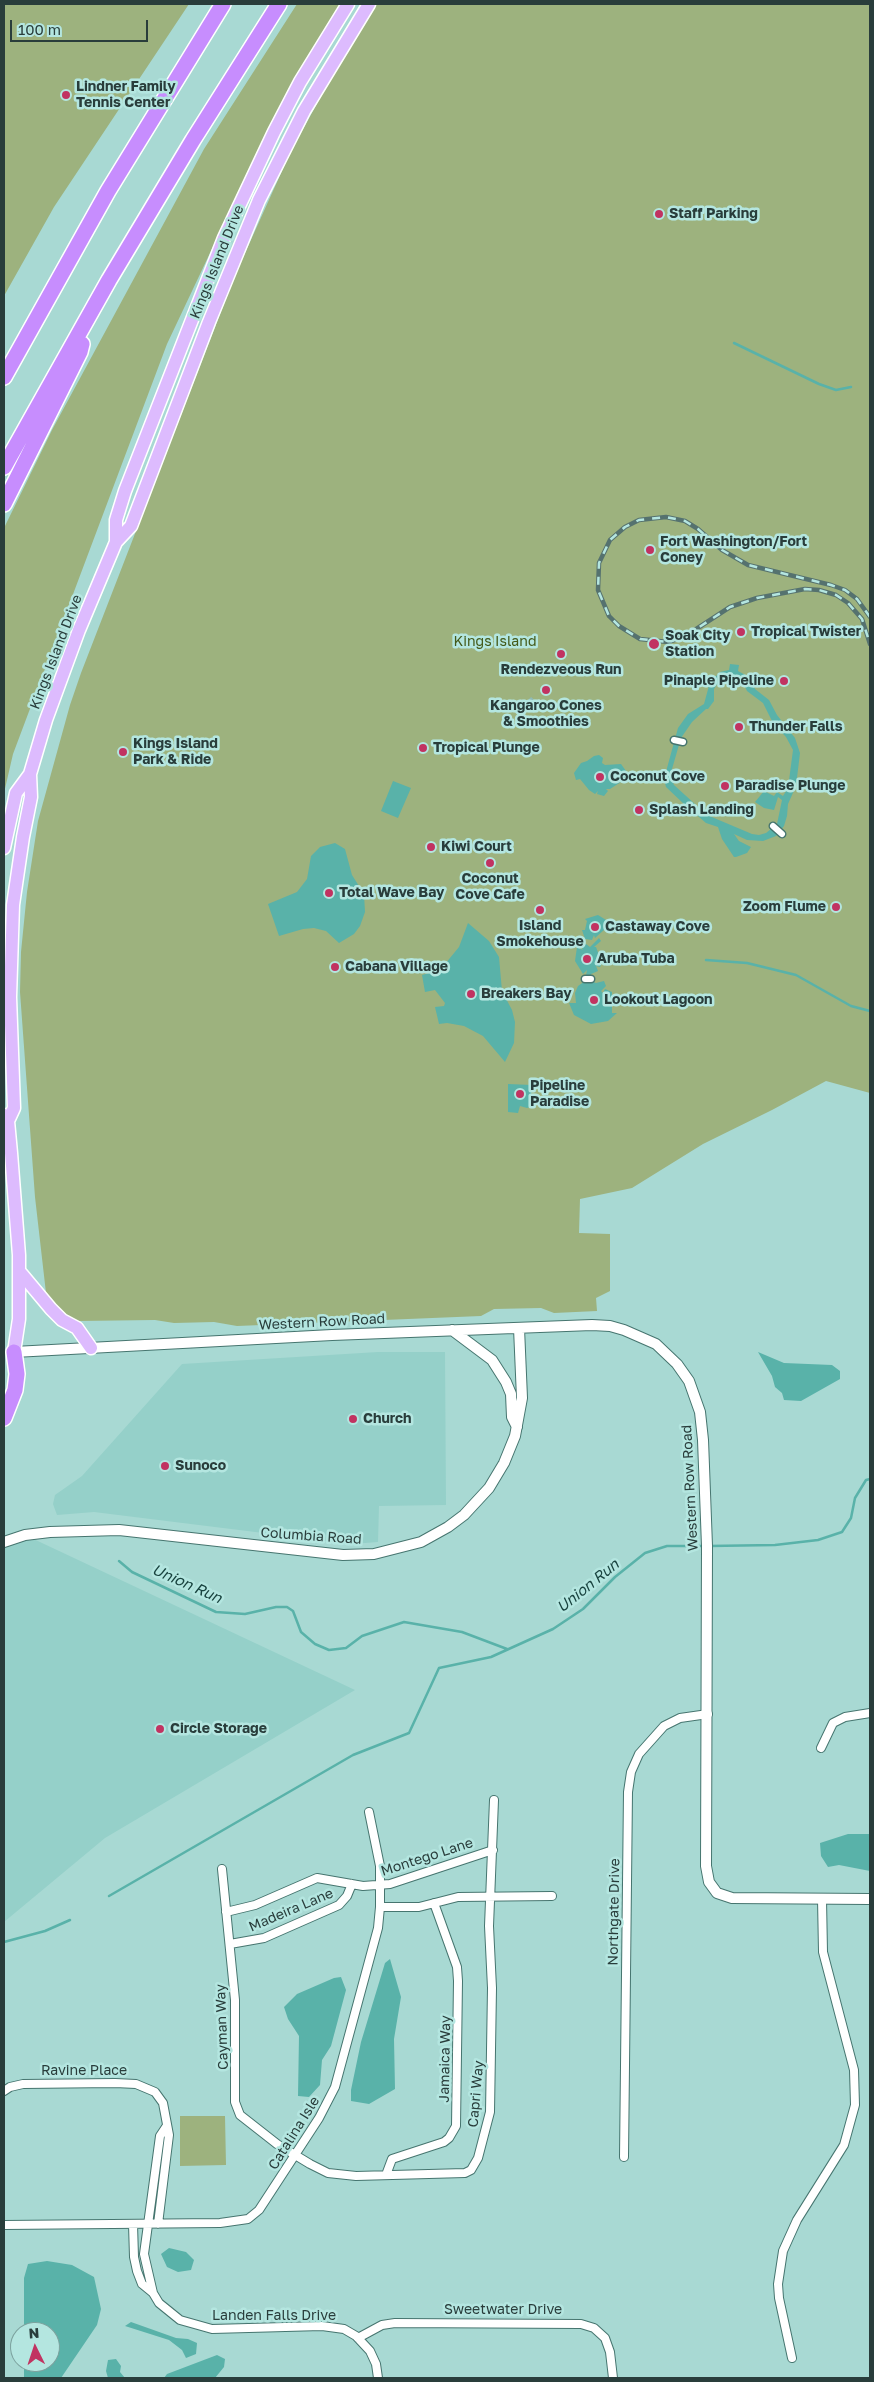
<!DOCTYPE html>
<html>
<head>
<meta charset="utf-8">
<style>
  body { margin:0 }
  #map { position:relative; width:874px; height:2382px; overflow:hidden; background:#a8d9d3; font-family:"Golos Text",sans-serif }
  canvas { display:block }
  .frame { position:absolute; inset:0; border:5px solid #293d3b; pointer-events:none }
  .north { position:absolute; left:10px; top:2322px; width:50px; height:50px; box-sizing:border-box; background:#b4e6e0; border:1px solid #7ca29e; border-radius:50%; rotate:356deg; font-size:14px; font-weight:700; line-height:20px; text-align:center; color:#293d3b }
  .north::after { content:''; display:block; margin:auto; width:18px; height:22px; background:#c13361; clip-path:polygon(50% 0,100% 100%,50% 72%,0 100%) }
  .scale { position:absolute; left:10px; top:20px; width:138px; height:22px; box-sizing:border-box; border:2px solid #293d3b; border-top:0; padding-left:6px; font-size:15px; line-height:18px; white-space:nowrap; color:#293d3b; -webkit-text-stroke:4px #b4e6e0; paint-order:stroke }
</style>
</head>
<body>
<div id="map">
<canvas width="874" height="2382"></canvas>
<div class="frame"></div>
<div class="north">N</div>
<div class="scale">100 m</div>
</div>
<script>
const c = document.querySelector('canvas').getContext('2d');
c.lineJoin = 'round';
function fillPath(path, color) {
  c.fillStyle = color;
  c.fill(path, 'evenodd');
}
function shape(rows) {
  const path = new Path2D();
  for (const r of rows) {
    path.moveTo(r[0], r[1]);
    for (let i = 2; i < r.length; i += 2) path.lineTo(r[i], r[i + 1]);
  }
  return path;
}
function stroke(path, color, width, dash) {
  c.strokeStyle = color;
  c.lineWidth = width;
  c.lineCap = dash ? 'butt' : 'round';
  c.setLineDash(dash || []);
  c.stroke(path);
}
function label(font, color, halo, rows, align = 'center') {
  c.font = font + ' "Golos Text",sans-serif';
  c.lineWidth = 5;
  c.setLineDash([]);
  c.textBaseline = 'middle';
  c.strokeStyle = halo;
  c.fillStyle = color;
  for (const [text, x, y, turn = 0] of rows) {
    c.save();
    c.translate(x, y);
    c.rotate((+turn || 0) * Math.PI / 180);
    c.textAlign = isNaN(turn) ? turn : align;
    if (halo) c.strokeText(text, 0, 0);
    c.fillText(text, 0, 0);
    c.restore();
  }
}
fillPath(shape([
  [378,1352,445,1352,446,1505,379,1506,378,1542,352,1544,94,1512,57,1515,53,1504,55,1495,82,1476,182,1364],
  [25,1535,355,1690,105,1838,4,1922,4,1542]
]), '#95d0c9');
fillPath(shape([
  [4,4,189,4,54,207,4,296],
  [297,4,342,4,301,69,261,145,167,344,13,754,4,793,4,528,52,430,204,149],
  [376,4,870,4,870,1093,826,1081,772,1110,703,1144,632,1188,580,1199,579,1233,610,1234,610,1291,596,1298,597,1311,554,1313,541,1308,494,1309,481,1316,237,1326,214,1322,174,1323,155,1320,77,1321,61,1313,53,1304,46,1293,35,1197,20,992,21,952,27,892,38,821,70,705,81,673,236,273,291,151,331,78],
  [180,2116,225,2116,226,2165,180,2166]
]), '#9db27e');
fillPath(shape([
  [730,664,739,665,738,671,749,677,755,689,769,700,777,715,795,738,800,753,796,786,788,804,787,816,784,826,776,836,763,841,747,840,734,834,739,841,751,847,747,853,736,857,734,857,722,839,718,827,706,823,685,805,666,787,664,779,678,728,688,714,704,704,710,682,720,672,729,670],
  [732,676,742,681,747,691,763,703,773,723,786,737,793,750,788,788,783,796,777,792,774,796,764,791,755,802,764,808,774,810,778,797,782,800,777,824,766,833,759,835,752,834,707,815,674,785,672,780,672,769,681,738,692,722,706,709,708,709,714,701,714,689,720,680],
  [599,755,603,758,602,763,605,765,621,764,626,771,624,780,610,789,606,789,608,791,604,796,597,794,598,791,595,794,589,790,580,779,576,780,574,773,581,763,587,761,594,756],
  [393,781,411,788,398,818,381,811],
  [335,843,345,849,352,875,364,894,365,912,360,926,354,934,339,943,326,931,314,928,303,929,279,936,268,904,297,892,307,879,311,856,320,847],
  [598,915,606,920,605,929,595,938,594,935,592,940,585,939,582,930,585,930,587,921,585,919],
  [468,923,489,941,499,957,502,991,512,1010,515,1022,514,1043,505,1062,483,1036,464,1026,447,1023,439,1024,435,1007,444,1006,445,1003,435,990,425,992,422,975,433,972,445,964,459,947],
  [599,938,601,941,594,947,596,947,599,955,605,955,604,958,600,959,599,961,602,963,600,967,596,966,598,971,591,974,591,981,596,983,604,981,606,986,601,991,603,993,605,989,612,992,612,1013,617,1013,608,1021,591,1024,574,1015,569,1003,576,1003,575,993,578,986,585,981,587,970,583,974,575,961,577,947,583,950,577,939,582,946,586,944,590,947],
  [508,1084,532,1085,530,1107,527,1108,520,1106,518,1113,508,1112],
  [758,1352,784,1363,832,1365,840,1371,840,1379,801,1401,784,1400,782,1393,775,1387,772,1376],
  [848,1834,870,1834,870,1871,839,1865,828,1867,821,1856,820,1843],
  [390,1959,401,1997,394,2039,395,2089,369,2104,351,2101,351,2090,361,2042,385,1963],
  [341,1977,346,1990,331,2046,322,2060,320,2085,309,2097,298,2096,299,2036,288,2019,284,2007,297,1994,334,1978],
  [169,2248,186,2252,194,2260,191,2270,178,2272,167,2267,161,2254],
  [47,2261,72,2265,94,2277,101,2309,97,2325,61,2378,24,2378,24,2362,50,2362,50,2332,24,2332,24,2278,28,2264],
  [131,2322,176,2338,188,2339,197,2343,196,2354,186,2358,182,2350,169,2340,125,2326],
  [217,2355,225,2359,224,2367,215,2378,164,2378,167,2374],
  [116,2359,121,2366,120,2372,125,2378,108,2378,106,2371,108,2360]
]), '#59b2a9');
stroke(shape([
  [734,343,819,384,836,390,851,387],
  [706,960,747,963,796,975,851,1006,870,1011],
  [709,1546,775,1545,818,1540,842,1532,851,1518,855,1498,866,1480,870,1479],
  [119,1561,132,1572,216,1612,245,1614,276,1607,287,1607,293,1611,301,1632,315,1644,329,1650,346,1648,362,1636,404,1622,462,1632,507,1649],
  [109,1896,353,1755,409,1733,439,1668,491,1657,553,1629,583,1609,615,1577,645,1553,667,1546,703,1546],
  [4,1942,45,1931,70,1920]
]), '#59b2a9', 2.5);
stroke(shape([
  [529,699,537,707]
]), '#8fbab5', 6, [6, 3]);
const pedestrian = shape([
  [674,740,683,742],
  [773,826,782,834],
  [585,979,591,979]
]);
const minor = shape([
  [821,1748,833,1723,845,1717,870,1713],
  [222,1869,235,2000,235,2102,240,2115,277,2144,310,2164,328,2173,356,2176,465,2173,471,2170,478,2158,490,2112,492,1988,489,1926,494,1800],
  [380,1907,419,1907,458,1897,552,1896],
  [226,1912,255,1905,317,1878,363,1886,390,1884,493,1850],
  [230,1944,264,1938,339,1905,347,1896,352,1884],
  [4,2091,10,2087,23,2084,115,2083,136,2084,155,2092,163,2103,169,2135,158,2224],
  [166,2127,160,2136,144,2254,153,2293,159,2303,180,2320,212,2329,322,2326,344,2329,356,2336,370,2351,376,2364,378,2378],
  [624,2157,628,1792,631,1772,639,1754,664,1726,680,1718,708,1714],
  [386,2175,392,2159,444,2142,449,2138,456,2126,458,1981,457,1967,434,1903],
  [133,2224,134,2257,137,2271,142,2284,153,2293],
  [4,2225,220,2223,248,2219,259,2210,319,2118,335,2087,378,1928,380,1907,380,1866,369,1812],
  [358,2338,382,2325,395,2323,581,2324,594,2328,605,2338,610,2352,613,2378],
  [792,2358,779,2298,778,2284,783,2251,797,2220,844,2145,855,2105,854,2070,823,1952,822,1899]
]);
const tertiary = shape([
  [452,1330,492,1360,506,1382,511,1394,512,1417,517,1427],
  [14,1352,332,1335,592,1325,610,1326,624,1330,656,1344,677,1364,689,1381,700,1412,703,1440,707,1546,706,1866,709,1882,717,1893,732,1898,870,1899],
  [4,1542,25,1535,50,1532,119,1530,343,1555,374,1554,421,1542,448,1527,464,1515,489,1488,504,1463,515,1436,522,1398,519,1328]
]);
const primary = shape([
  [116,542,116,520,125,491,224,238,274,132,300,82,348,4],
  [4,848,16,793,30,774],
  [4,1115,8,1121,11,1153,19,1255,19,1319,14,1352],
  [8,1121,14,1108,10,997,13,905,23,837,31,797,30,774,46,720,79,630,116,542,131,526,209,322,259,200,304,111,369,4],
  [20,1272,51,1309,62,1320,77,1328,91,1348]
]);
const motorway = shape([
  [4,377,108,191,223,4],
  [4,467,109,280,193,140,279,4],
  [4,504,80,352,82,344],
  [4,1418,15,1390,17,1374,14,1352]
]);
stroke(pedestrian, '#46756f', 9);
stroke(minor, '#46756f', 10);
stroke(tertiary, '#46756f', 12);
stroke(primary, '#fff', 15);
stroke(motorway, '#fff', 18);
stroke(pedestrian, '#fff', 6);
stroke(minor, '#fff', 8);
stroke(tertiary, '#fff', 10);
stroke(primary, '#ddbbfe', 12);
stroke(motorway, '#c78dfe', 15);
const rail = shape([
  [870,617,857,599,845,590,831,585,748,565,722,550,698,529,685,521,666,517,639,520,625,527,610,540,599,563,598,590,609,616,619,626,640,639,668,642,684,637,730,607,757,598,805,589,819,590,836,595,848,603,862,619,870,644]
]);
stroke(rail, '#55726f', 4.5);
stroke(rail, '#b4e6e0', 2.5, [8]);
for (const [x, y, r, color] of [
  [66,95,5,"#c13361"],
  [659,214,5,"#c13361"],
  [650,550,5,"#c13361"],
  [741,632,5,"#c13361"],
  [654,644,6,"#c13361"],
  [561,654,5,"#c13361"],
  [784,681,5,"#c13361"],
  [546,690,5,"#c13361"],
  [739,727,5,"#c13361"],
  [423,748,5,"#c13361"],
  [123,752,5,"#c13361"],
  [600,777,5,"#c13361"],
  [725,786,5,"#c13361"],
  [639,810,5,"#c13361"],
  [431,847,5,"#c13361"],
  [490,863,5,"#c13361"],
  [329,893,5,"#c13361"],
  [836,907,5,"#c13361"],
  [540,910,5,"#c13361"],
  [595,927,5,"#c13361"],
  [587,959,5,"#c13361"],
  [335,967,5,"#c13361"],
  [471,994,5,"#c13361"],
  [594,1000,5,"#c13361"],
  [520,1094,5,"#c13361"],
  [353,1419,5,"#c13361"],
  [165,1466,5,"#c13361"],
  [160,1729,5,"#c13361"]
]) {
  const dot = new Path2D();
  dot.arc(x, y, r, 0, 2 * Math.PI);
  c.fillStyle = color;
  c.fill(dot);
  stroke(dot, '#b4e6e0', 2);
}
label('bold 14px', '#293d3b', '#b4e6e0', [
  ["Lindner Family",76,87],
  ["Tennis Center",76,103],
  ["Staff Parking",669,214],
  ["Fort Washington/Fort",660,542],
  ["Coney",660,558],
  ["Tropical Twister",751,632],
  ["Soak City",665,636],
  ["Station",665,652],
  ["Rendezveous Run",561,670,"center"],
  ["Pinaple Pipeline",774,681,"right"],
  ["Kangaroo Cones",546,706,"center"],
  ["& Smoothies",546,722,"center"],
  ["Thunder Falls",749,727],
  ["Kings Island",133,744],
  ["Park & Ride",133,760],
  ["Tropical Plunge",433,748],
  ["Coconut Cove",610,777],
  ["Paradise Plunge",735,786],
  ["Splash Landing",649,810],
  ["Kiwi Court",441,847],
  ["Coconut",490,879,"center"],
  ["Cove Cafe",490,895,"center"],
  ["Total Wave Bay",339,893],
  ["Zoom Flume",826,907,"right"],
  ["Island",540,926,"center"],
  ["Smokehouse",540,942,"center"],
  ["Castaway Cove",605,927],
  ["Aruba Tuba",597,959],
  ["Cabana Village",345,967],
  ["Breakers Bay",481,994],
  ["Lookout Lagoon",604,1000],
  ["Pipeline",530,1086],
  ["Paradise",530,1102],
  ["Church",363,1419],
  ["Sunoco",175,1466],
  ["Circle Storage",170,1729]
], 'left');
label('14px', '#293d3b', '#b4e6e0', [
  ["Kings Island Drive",217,262,-68],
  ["Kings Island Drive",56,652,-69],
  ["Western Row Road",322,1322,-3],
  ["Western Row Road",690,1488,-93],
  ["Columbia Road",311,1536,4],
  ["Montego Lane",427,1857,-18],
  ["Madeira Lane",291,1910,-23],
  ["Northgate Drive",614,1912,-89],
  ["Cayman Way",222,2027,-92],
  ["Jamaica Way",445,2059,-89],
  ["Ravine Place",84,2071],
  ["Capri Way",476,2094,-85],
  ["Catalina Isle",294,2133,-58],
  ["Sweetwater Drive",503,2310],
  ["Landen Falls Drive",274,2316]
]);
label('14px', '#435918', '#b4e6e0', [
  ["Kings Island",495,642]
]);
label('italic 15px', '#19433f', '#b4e6e0', [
  ["Union Run",187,1584,24],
  ["Union Run",588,1586,-39]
]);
</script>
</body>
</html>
